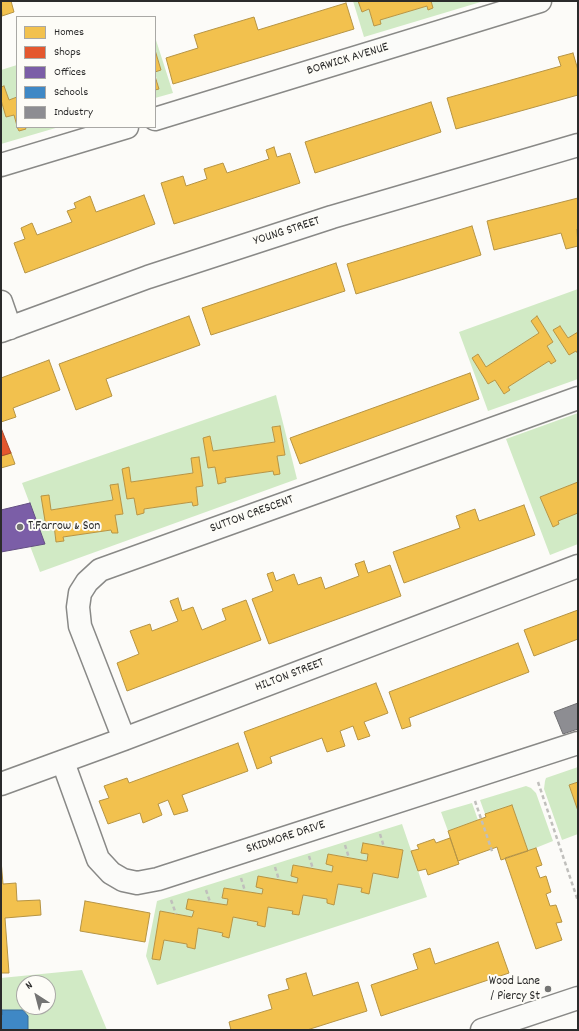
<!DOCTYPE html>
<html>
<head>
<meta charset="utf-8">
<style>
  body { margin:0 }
  #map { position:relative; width:579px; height:1031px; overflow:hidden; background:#fcfbf8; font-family:Dekko,sans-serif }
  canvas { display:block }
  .frame { position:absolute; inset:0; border:2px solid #2b2b2b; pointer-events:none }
  .legend { position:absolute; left:16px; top:16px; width:140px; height:112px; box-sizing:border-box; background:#fdfcf7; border:1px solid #a9a8a5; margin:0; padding:5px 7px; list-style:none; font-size:12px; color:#2b2b2b }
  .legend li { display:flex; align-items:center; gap:8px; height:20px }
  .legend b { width:20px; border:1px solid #a9a8a5 }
  .north { position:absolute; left:16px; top:975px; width:40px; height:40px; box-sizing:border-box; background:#fdfcf7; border:1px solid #a9a8a5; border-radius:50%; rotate:324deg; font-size:11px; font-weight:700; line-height:16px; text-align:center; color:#2b2b2b }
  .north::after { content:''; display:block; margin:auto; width:14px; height:18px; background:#747473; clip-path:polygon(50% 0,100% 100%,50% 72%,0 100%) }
</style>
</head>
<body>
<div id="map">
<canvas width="579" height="1031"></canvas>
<div class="frame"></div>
<ul class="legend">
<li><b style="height:11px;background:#f2c14e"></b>Homes</li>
<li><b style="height:11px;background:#e4572e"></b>Shops</li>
<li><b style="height:11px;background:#7b5ea7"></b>Offices</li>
<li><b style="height:11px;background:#3f88c5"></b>Schools</li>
<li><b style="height:11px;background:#8d8d92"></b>Industry</li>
</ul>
<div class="north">N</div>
</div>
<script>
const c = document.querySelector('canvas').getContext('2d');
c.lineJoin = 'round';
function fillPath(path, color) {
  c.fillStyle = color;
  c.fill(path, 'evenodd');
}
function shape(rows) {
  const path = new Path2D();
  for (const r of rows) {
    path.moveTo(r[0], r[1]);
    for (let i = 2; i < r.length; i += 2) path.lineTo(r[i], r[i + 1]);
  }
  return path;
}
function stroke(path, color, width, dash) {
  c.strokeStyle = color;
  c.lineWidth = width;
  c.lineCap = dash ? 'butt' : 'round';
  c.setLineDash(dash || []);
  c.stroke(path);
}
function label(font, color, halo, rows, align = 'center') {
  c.font = font + ' Dekko,sans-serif';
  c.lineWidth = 4;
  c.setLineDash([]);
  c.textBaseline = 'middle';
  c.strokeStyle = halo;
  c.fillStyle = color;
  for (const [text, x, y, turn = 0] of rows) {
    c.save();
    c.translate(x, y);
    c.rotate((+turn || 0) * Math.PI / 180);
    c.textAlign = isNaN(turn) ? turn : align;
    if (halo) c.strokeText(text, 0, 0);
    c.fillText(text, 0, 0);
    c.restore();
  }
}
fillPath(shape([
  [353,1,358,1,362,12,369,9,374,26,381,24,380,20,427,6,428,10,433,8,431,1,484,1,364,37],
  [155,37,173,93,155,98,155,90,159,89,155,72,161,70,155,50],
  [17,65,17,97,9,100,4,86,1,87,1,70],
  [1,100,6,117,14,115,19,131,26,129,25,127,59,127,1,144],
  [578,289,578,332,568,338,560,326,554,330,569,355,576,351,578,354,578,379,488,411,459,332],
  [537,316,553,342,547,346,556,361,551,364,549,361,508,387,510,390,504,394,495,380,488,383,472,358,478,354,486,367,539,333,531,321],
  [276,395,297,479,40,572,30,546,45,544,22,483],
  [280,426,285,455,277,456,273,471,225,478,225,482,218,484,215,467,208,467,203,438,210,436,213,451,275,442,272,427],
  [199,457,203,486,196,487,198,505,193,506,192,502,144,509,144,513,137,515,134,498,127,498,122,469,129,468,131,482,193,473,191,458],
  [118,484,123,514,115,515,117,533,112,533,111,530,63,537,64,541,56,542,54,525,47,527,49,495,51,510,113,500,110,486],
  [578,413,578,482,540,497,553,527,559,524,558,521,578,513,578,544,550,555,506,439],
  [578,767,578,782,569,785,578,811,578,834,562,840,544,789,545,781,546,778],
  [526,786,531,788,536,793,553,841,528,851,512,805,485,814,480,800],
  [472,803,478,820,448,831,441,812],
  [402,824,427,897,157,985,146,956,157,901],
  [363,843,403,850,398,878,373,873,369,893,361,892,362,888,338,884,334,905,327,903,327,899,303,895,299,915,292,914,293,911,268,907,265,927,257,925,258,922,233,917,229,938,222,936,223,933,198,928,194,949,187,947,187,944,164,940,160,960,152,959,160,911,192,917,194,911,187,909,189,899,227,905,228,899,222,898,224,888,262,894,263,889,297,883,298,878,291,876,293,865,332,872,333,866,326,864,329,854,367,861,368,854,361,853],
  [82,970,107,1030,28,1030,28,1016,23,1010,3,1010,2,1015,1,1015,1,978],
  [24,983,48,983,48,1007,24,1007]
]), '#d1eac5');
const homes = shape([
  [1,1,11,1,14,12,2,16,1,1],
  [358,1,431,1,433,8,428,10,427,6,380,20,381,24,374,26,369,9,362,12,358,1],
  [346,3,354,29,173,84,166,58,198,48,194,35,254,17,258,30,346,3],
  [155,50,161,70,155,72,155,50],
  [573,53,578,70,578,95,456,129,447,98,561,66,558,57,573,53],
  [155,76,159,89,155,90,155,76],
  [4,86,9,100,17,97,17,126,14,115,6,117,1,100,1,87,4,86],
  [431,102,441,132,315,173,305,142,431,102],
  [17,127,25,127,26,129,19,131,17,127],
  [274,147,277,157,290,153,300,183,174,224,161,183,183,176,186,186,207,179,204,169,223,163,227,173,269,159,266,150,274,147],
  [144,195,155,224,25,273,14,243,25,239,21,228,32,223,37,235,72,222,67,211,76,208,74,203,90,196,96,212,144,195],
  [578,198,578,229,577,229,578,246,566,249,561,233,494,250,487,221,578,198],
  [472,226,481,255,356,294,347,264,472,226],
  [336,263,345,291,211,335,202,308,336,263],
  [189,316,200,345,106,379,112,396,76,410,59,364,189,316],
  [537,316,553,342,547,346,556,361,551,364,549,361,508,387,510,390,504,394,495,380,488,384,472,358,478,354,486,367,539,333,531,321,537,316],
  [560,326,568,338,578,332,578,354,576,351,569,355,553,330,560,326],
  [49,360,60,390,13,408,16,417,1,422,1,378,49,360],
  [470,373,479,399,300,464,290,438,470,373],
  [280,426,285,455,277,456,280,474,274,475,273,471,225,478,226,482,218,484,215,467,208,468,203,438,210,436,213,451,275,442,272,427,280,426],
  [11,453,15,464,1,468,1,456,11,453],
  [199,457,203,486,196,487,198,505,193,506,192,502,144,509,144,513,137,515,134,498,127,499,122,469,129,467,131,482,193,473,191,458,199,457],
  [578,482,578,513,558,521,559,524,553,527,540,497,578,482],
  [118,484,123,514,115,515,118,533,112,533,111,530,63,537,64,541,56,542,54,525,46,527,41,496,49,495,51,510,113,500,110,485,118,484],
  [524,505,535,535,404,583,393,552,460,528,456,516,475,509,479,521,524,505],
  [364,561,368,573,390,565,401,596,269,644,252,599,273,591,267,574,273,572,276,581,294,574,298,585,321,577,325,589,359,576,355,564,364,561],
  [178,598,182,611,193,607,202,630,226,620,222,609,246,600,261,640,127,691,117,663,139,654,130,631,150,624,152,631,178,621,170,601,178,598],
  [578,610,578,639,534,656,524,630,578,610],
  [518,643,529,672,409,718,411,726,402,729,389,692,518,643],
  [376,683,388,713,364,722,370,736,358,740,353,726,340,731,345,746,327,752,322,738,270,757,272,763,257,769,244,732,376,683],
  [238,743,248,771,182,795,188,811,174,815,168,800,158,804,162,815,143,823,140,813,108,824,99,801,109,798,104,786,127,778,129,783,238,743],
  [578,782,578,811,569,785,578,782],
  [512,805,528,851,501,860,497,847,458,861,448,831,486,817,485,814,512,805],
  [450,838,459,864,428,875,426,869,418,871,411,851,419,849,417,845,434,839,436,843,450,838],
  [363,843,403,850,398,878,373,873,369,894,361,892,362,888,338,884,334,905,327,903,327,899,303,895,299,915,292,914,293,911,268,907,265,927,257,925,258,922,233,917,229,938,222,936,223,933,198,928,195,949,187,947,187,944,164,940,160,960,152,959,160,911,192,917,194,911,186,909,188,899,227,905,228,899,222,898,224,888,262,894,263,889,256,887,258,876,297,883,298,878,291,876,293,865,332,872,333,866,326,864,328,854,367,861,368,854,361,853,363,843],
  [536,848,542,865,536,867,540,878,546,876,551,892,546,894,550,906,556,905,562,922,556,923,562,940,536,949,505,858,536,848],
  [1,860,3,884,16,883,17,901,40,900,41,915,5,918,9,973,1,973,1,860],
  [85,901,150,913,145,942,80,931,85,901],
  [498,942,509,973,381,1016,371,985,418,969,413,954,430,948,435,964,498,942],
  [306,973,313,996,358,982,367,1011,307,1030,231,1030,229,1022,272,1009,268,995,289,989,286,979,306,973]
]);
fillPath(homes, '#f2c14e');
stroke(homes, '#b69444', 1);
const shops = shape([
  [1,428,11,453,1,456,1,428]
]);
fillPath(shops, '#e4572e');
stroke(shops, '#ac4a2d', 1);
const offices = shape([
  [30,503,45,544,1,552,1,510,30,503]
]);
fillPath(offices, '#7b5ea7');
stroke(offices, '#634f82', 1);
const schools = shape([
  [2,1010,23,1010,28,1016,28,1030,1,1030,1,1015,2,1015,2,1010]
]);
fillPath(schools, '#3f88c5');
stroke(schools, '#396c97', 1);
const industry = shape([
  [578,703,578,729,563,734,554,712,578,703]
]);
fillPath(industry, '#8d8d92');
stroke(industry, '#707073', 1);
const minor = shape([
  [155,119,540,1],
  [1,165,127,127],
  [1,302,10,328],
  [1,331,148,277,332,217,578,145],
  [124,739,80,626,78,607,80,593,87,582,100,570,578,398],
  [63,762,98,859,111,873,123,880,137,883,158,879,578,743],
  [1,784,124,739,578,566],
  [482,1030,578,998]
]);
stroke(minor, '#898987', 25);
stroke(shape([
  [538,782,578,901],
  [475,801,493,854],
  [380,834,384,847],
  [345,845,349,858],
  [309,856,313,869],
  [275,867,279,880],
  [241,878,245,891],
  [206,890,210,902],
  [171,900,176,914]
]), '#c0bfbc', 2.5, [4, 3]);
stroke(minor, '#fbfbf9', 22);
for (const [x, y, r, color] of [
  [20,527,4,"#747473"],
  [548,989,4,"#747473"]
]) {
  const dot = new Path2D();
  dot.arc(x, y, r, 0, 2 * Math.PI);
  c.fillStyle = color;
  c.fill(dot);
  stroke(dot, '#fdfcf7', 1.5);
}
label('13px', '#2b2b2b', '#fdfcf7', [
  ["BORWICK AVENUE",348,60,-17],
  ["YOUNG STREET",287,232,-18],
  ["SUTTON CRESCENT",252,515,-20],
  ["HILTON STREET",290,676,-21],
  ["SKIDMORE DRIVE",286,838,-18]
]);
label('13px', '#2b2b2b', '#fdfcf7', [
  ["T.Farrow & Son",28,527],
  ["Wood Lane",540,982,"right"],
  ["/ Piercy St",540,997,"right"]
], 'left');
</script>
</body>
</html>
